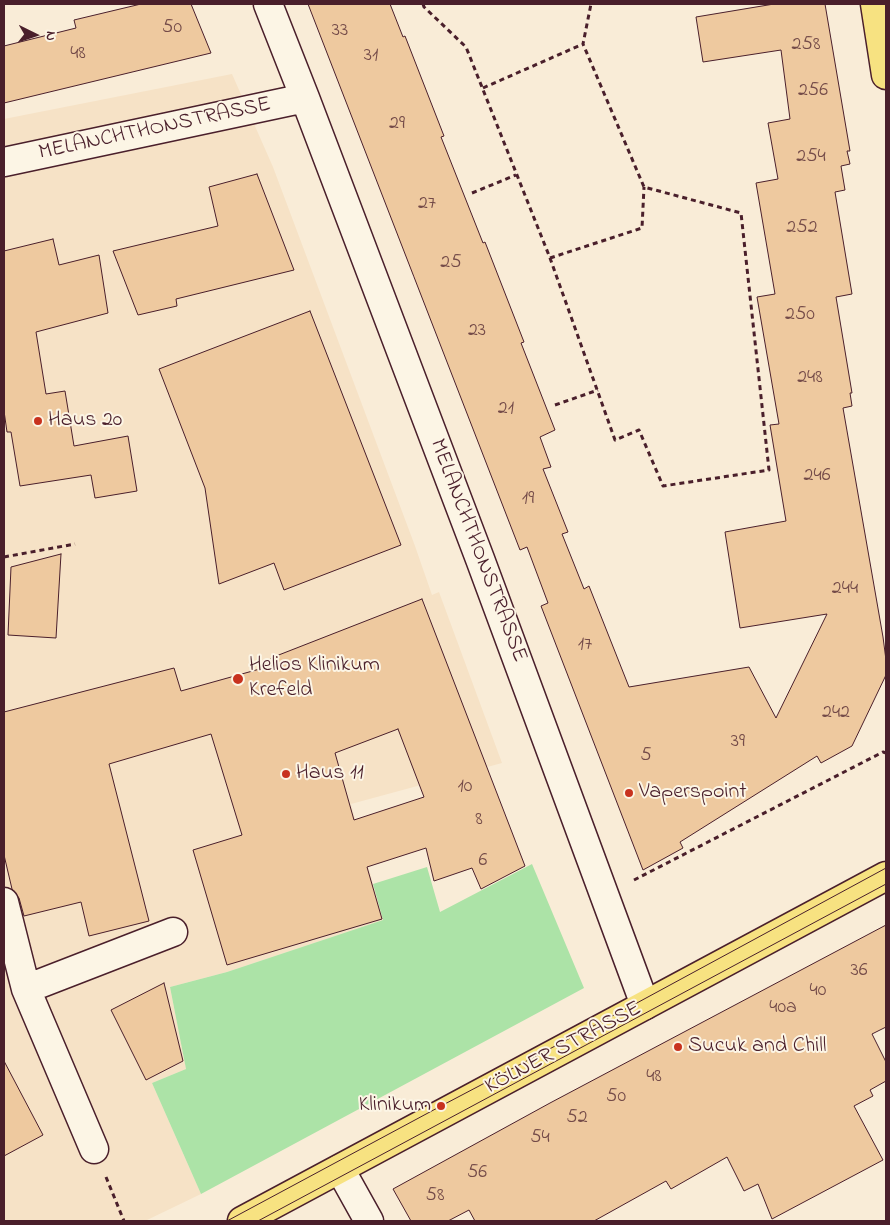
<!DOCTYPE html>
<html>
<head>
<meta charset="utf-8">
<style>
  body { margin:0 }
  #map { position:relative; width:890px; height:1225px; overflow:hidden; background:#f9ecd7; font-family:"Indie Flower",sans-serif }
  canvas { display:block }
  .frame { position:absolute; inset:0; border:5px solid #4a1f2b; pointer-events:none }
  .north { position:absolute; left:10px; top:10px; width:50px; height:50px; -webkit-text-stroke:4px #fcf5e5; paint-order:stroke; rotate:94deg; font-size:14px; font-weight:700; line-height:20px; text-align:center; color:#4a1f2b }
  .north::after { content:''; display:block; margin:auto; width:18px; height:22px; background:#4a1f2b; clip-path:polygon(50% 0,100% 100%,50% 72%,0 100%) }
</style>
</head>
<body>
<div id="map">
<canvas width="890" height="1225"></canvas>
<div class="frame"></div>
<div class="north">N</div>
</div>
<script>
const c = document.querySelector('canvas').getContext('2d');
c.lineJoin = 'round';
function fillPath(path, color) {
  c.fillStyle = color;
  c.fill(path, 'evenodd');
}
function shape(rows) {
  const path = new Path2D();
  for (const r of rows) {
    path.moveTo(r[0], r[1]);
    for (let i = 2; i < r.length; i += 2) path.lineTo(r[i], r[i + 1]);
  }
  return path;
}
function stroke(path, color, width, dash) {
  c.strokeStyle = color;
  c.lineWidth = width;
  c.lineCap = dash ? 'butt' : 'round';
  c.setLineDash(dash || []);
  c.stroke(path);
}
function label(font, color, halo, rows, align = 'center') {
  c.font = font + ' "Indie Flower",sans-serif';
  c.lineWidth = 4;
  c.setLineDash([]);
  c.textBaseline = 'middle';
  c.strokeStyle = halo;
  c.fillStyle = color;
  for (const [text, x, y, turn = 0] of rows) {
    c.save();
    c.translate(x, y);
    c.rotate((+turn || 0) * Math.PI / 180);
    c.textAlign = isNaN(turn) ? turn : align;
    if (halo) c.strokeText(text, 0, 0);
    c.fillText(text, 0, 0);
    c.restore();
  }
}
fillPath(shape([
  [232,74,273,167,415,546,432,595,439,592,502,763,351,804,383,920,227,972,170,987,186,1069,152,1083,201,1194,145,1221,4,1221,4,119]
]), '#f6e2c6');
fillPath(shape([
  [532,864,584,988,201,1194,152,1083,186,1069,170,987,227,972,383,920,373,884,427,867,440,912]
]), '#ace3a7');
const building = shape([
  [141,4,191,4,211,53,4,103,4,46,76,28,74,20,141,4],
  [308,4,390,4,403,37,405,36,444,136,441,137,483,243,485,242,524,342,521,343,555,430,540,437,551,467,543,469,568,532,562,534,584,589,589,586,629,687,749,667,776,718,827,614,740,628,725,532,786,521,770,425,779,424,757,297,775,294,756,183,778,179,768,123,790,119,781,50,703,62,696,17,774,4,825,4,850,151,847,151,850,164,841,166,845,190,835,192,852,294,836,297,852,393,850,393,852,406,843,408,883,637,886,660,886,675,852,746,821,763,817,756,680,842,683,848,643,870,541,606,548,603,527,547,520,550,308,4],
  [257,174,294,270,176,299,177,306,138,315,113,251,218,226,209,187,257,174],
  [53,239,59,265,99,255,108,313,36,332,46,394,65,391,74,446,128,436,137,491,95,498,91,475,20,486,11,432,7,432,4,411,4,251,53,239],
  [310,311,401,545,284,590,274,563,219,584,205,488,159,369,310,311],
  [61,554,56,638,8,635,11,567,61,554],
  [422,599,525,866,481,889,472,868,434,881,426,848,367,867,382,919,227,965,193,850,242,835,211,734,109,764,149,921,89,936,81,902,24,916,19,898,12,889,4,855,4,712,174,668,181,691,274,665,271,658,422,599],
  [398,729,424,797,354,820,335,753,398,729],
  [886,925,886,1027,872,1034,886,1062,886,1081,870,1090,873,1096,854,1106,883,1160,772,1219,758,1184,744,1191,727,1157,671,1189,666,1181,594,1221,475,1221,469,1210,448,1221,411,1221,393,1189,550,1103,886,925],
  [164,983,183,1061,146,1080,111,1010,164,983],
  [4,1061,43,1135,4,1156,4,1061]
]);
fillPath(building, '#eec99f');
stroke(building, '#4a1f2b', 1);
const minor = shape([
  [268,4,305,98,480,559,645,1005],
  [4,162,305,98],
  [4,902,26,989,94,1149],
  [26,989,173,932],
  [340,1169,369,1221]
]);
const major = shape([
  [875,4,886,75],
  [242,1221,886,876]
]);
stroke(minor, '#4a1f2b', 31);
stroke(major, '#4a1f2b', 31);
stroke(shape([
  [423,4,424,7,466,47,550,258,615,440,639,430,663,486,769,470,741,213,644,187,583,44,591,4],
  [483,88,583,44],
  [472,193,516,175],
  [550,258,642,228,644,187],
  [555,405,598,390],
  [4,557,75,544],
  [634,880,883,752,886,753],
  [106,1177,124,1221]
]), '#4a1f2b', 3, [5, 4]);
stroke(minor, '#fcf5e5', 28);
stroke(major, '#f7e281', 28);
stroke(shape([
  [227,1221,441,1106,635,1004,886,868],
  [258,1221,886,884]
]), '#4a1f2b', 1);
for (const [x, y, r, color] of [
  [38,421,5,"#c8321e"],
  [238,679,6,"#c8321e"],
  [286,774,5,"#c8321e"],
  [629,793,5,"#c8321e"],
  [678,1047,5,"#c8321e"],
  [441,1106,5,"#c8321e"]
]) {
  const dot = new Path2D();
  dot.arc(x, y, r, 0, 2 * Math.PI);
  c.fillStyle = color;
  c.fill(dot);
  stroke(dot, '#fcf5e5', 2);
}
label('20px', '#734a48', null, [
  ["50",172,29],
  ["33",340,32],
  ["258",806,46],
  ["48",78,55],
  ["31",371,57],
  ["256",813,92],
  ["29",397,125],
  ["254",811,158],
  ["27",427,205],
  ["252",802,229],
  ["25",451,264],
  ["250",800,316],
  ["23",477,332],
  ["248",810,379],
  ["21",506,410],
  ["246",817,477],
  ["19",528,500],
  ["244",845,590],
  ["17",585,646],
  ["242",836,714],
  ["39",738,743],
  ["5",646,757],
  ["10",465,788],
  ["8",479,821],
  ["6",483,862],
  ["36",859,972],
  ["40",818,992],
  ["40a",783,1009],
  ["48",654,1078],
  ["50",616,1098],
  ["52",577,1119],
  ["54",540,1139],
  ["56",477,1174],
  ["58",435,1197]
]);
label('22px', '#4a1f2b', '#fcf5e5', [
  ["MELANCHTHONSTRASSE",155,130,-12],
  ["MELANCHTHONSTRASSE",477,551,69],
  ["KÖLNER STRASSE",564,1049,-28]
]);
label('22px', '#4a1f2b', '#fcf5e5', [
  ["Haus 20",48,421],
  ["Helios Klinikum",249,666],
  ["Krefeld",249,691],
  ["Haus 11",296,774],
  ["Vaperspoint",639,793],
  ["Sucuk and Chill",688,1047],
  ["Klinikum",431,1106,"right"]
], 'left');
</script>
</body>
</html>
